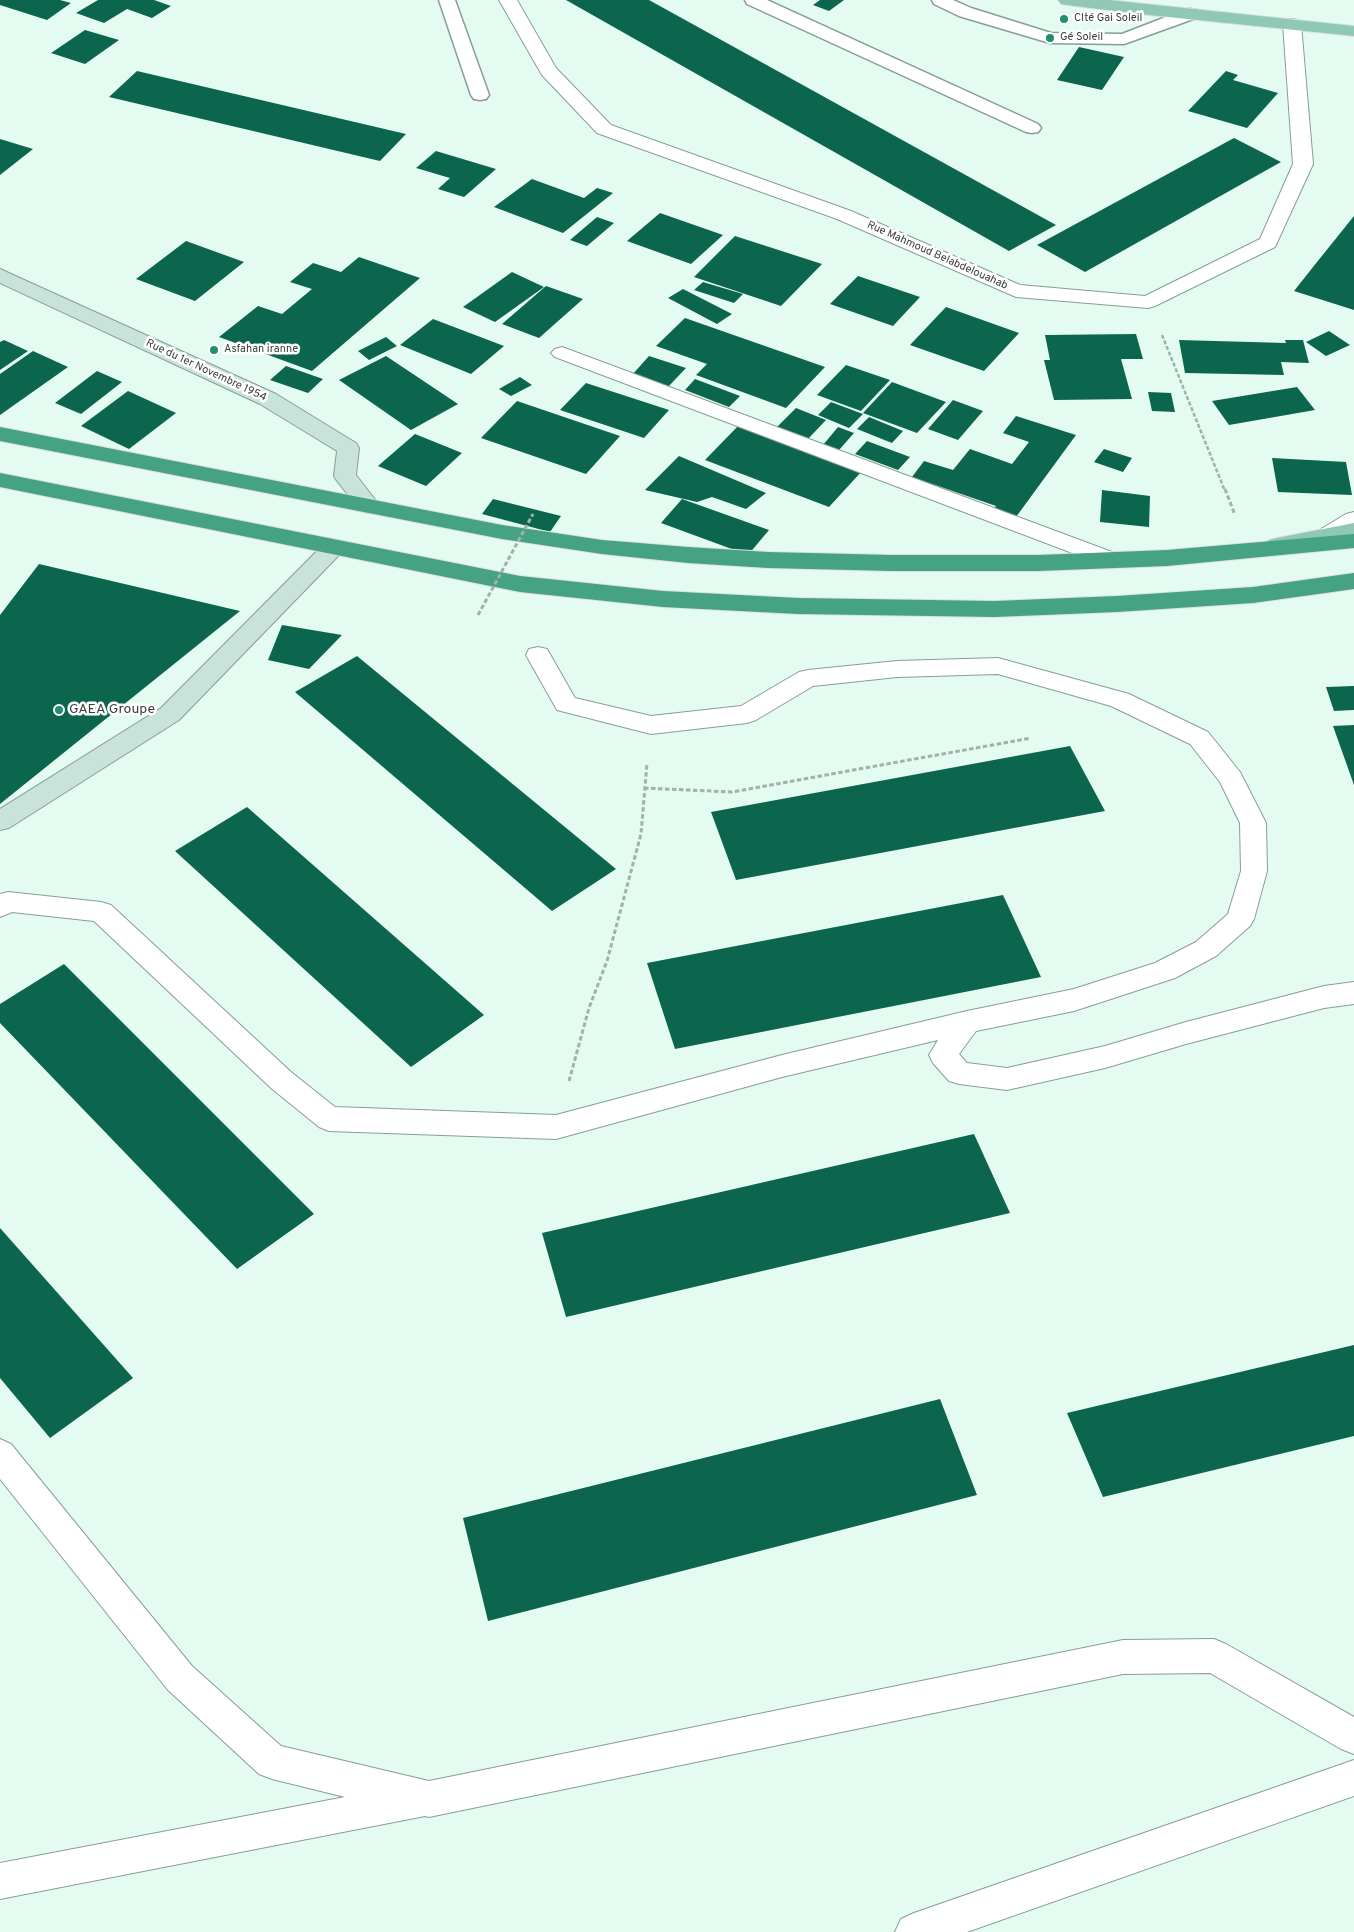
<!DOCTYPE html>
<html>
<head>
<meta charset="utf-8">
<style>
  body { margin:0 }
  canvas { display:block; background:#e3fbf1 }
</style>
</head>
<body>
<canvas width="1354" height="1932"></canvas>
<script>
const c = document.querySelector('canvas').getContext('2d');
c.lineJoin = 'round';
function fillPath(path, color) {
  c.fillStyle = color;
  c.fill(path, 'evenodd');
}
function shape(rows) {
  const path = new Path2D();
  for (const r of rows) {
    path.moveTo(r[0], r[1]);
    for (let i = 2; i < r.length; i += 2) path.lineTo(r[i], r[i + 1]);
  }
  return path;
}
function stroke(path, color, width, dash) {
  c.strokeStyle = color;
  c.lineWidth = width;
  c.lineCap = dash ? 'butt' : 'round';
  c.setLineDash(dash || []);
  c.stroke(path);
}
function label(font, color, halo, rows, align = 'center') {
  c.font = font + ' Overpass,sans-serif';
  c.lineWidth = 5;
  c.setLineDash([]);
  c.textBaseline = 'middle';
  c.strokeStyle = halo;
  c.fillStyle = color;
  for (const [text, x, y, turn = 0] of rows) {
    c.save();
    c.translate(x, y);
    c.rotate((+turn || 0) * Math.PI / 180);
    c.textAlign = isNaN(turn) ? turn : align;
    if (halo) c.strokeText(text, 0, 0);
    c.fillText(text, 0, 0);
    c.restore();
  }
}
fillPath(shape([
  [0,0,60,0,71,3,47,20,0,5],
  [98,0,154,0,171,6,152,18,127,9,104,23,76,13],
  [566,0,649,0,1056,225,1009,251],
  [820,0,844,0,829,11,813,5],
  [85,30,119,40,85,64,51,53],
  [1079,47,1124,57,1102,90,1057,80],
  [137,71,406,134,380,161,109,97],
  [1226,71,1238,75,1233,80,1278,93,1247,128,1188,111],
  [1234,138,1281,162,1085,272,1037,245],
  [0,139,33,149,0,175],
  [436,151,496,169,464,197,438,189,450,178,416,168],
  [532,179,584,198,597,188,613,193,563,233,494,207],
  [660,213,723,235,691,264,627,241],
  [1354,216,1354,310,1294,291,1317,262],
  [597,217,614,223,587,246,570,240],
  [735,236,822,264,781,306,694,277],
  [186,241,244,262,195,301,136,279],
  [359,257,420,278,312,371,219,337,258,306,282,314,312,289,290,282,313,263,341,272],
  [512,272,544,287,495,322,463,307],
  [858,276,920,297,893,326,830,304],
  [703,282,743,294,734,303,694,290],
  [546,286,583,299,539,338,502,324],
  [683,289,732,314,717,324,668,298],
  [946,307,1019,333,984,371,910,345],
  [685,318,825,367,786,408,696,375,707,364,656,346],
  [433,319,504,346,471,374,400,345],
  [1329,331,1350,345,1326,356,1306,342],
  [1136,334,1143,359,1121,359,1132,399,1054,400,1044,360,1050,360,1045,335],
  [386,337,397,346,369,360,358,351],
  [4,340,28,351,0,370,0,342],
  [1179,340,1286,343,1285,340,1303,340,1309,363,1281,362,1284,375,1185,373],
  [33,351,68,367,0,415,0,374],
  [386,356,458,404,411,430,339,380],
  [649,356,686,368,668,387,632,375],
  [846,365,890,380,861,411,817,395],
  [286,366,323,379,308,393,270,380],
  [97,371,122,382,81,414,55,403],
  [520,377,532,385,511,396,499,389],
  [695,379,740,396,729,407,685,390],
  [892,382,946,402,917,433,863,413],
  [586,383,669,410,644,438,560,410],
  [1297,387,1315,410,1229,425,1212,401],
  [128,391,176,413,129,449,81,426],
  [1148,392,1171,393,1175,412,1152,411],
  [953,400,983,411,958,440,928,429],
  [517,401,620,436,586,474,481,438],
  [831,402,863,414,849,428,818,415],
  [796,408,826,420,807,440,776,428],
  [1016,416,1076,435,1016,517,994,509,996,506,912,477,924,461,953,470,970,449,1012,464,1029,442,1003,433],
  [869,417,903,431,892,443,857,429],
  [739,425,862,471,829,507,705,460],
  [838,427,854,433,839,450,823,445],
  [415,434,462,453,426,486,378,466],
  [867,441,910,457,898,470,855,454],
  [1104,449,1132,458,1123,472,1094,462],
  [679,456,766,493,746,509,712,497,697,502,645,490],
  [1272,458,1346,462,1352,495,1278,492],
  [1102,490,1150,496,1149,527,1100,522],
  [493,499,561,516,550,532,482,514],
  [682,499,769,530,748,555,661,523],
  [39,564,240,611,0,804,0,615],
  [282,625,342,635,309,669,268,660],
  [357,656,616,869,552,911,295,692],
  [1354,686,1354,710,1334,711,1326,687],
  [1354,725,1354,785,1333,726],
  [1070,746,1105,811,736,880,711,812],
  [247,807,484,1015,411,1067,175,851],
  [1003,895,1041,977,675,1049,647,963],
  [64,964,314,1214,237,1269,0,1023,0,1004],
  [974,1134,1010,1213,566,1317,542,1233],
  [0,1228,133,1378,50,1438,0,1378],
  [1354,1345,1354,1436,1103,1497,1067,1413],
  [940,1399,977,1495,488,1621,463,1518]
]), '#0c654d');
const lane = shape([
  [439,0,455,0,489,95,486,99,480,100,474,99,471,95,439,0],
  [745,0,767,0,1038,124,1041,128,1038,132,1032,133,1026,132,747,4,745,0],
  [932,0,953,0,971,8,1051,33,1122,34,1184,10,1190,9,1196,10,1198,14,1196,18,1124,44,1050,43,959,16,934,4,932,0]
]);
const street = shape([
  [499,0,517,0,556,68,611,125,851,211,1020,285,1145,296,1260,239,1293,164,1283,24,1286,20,1292,19,1298,20,1301,24,1313,164,1275,247,1155,306,1148,308,1016,297,837,219,597,133,542,75,499,0],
  [562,347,1120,555,1124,560,1120,565,1112,568,1104,565,555,357,551,353,555,349,562,347],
  [1354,512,1354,529,1337,539,1329,541,1321,539,1317,534,1321,529,1346,514,1354,512],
  [538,647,547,649,575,698,651,716,741,706,799,672,808,670,897,661,998,658,1129,694,1208,732,1240,772,1266,823,1267,871,1254,919,1250,926,1216,956,1175,978,1074,1011,976,1031,959,1054,967,1063,1007,1068,1105,1046,1186,1022,1324,986,1354,982,1354,1004,1324,1008,1186,1044,1105,1068,1007,1090,959,1084,949,1081,933,1063,929,1055,938,1040,782,1077,556,1139,329,1131,319,1127,271,1088,94,921,12,912,0,917,0,894,8,892,101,902,111,905,291,1072,335,1107,556,1115,782,1055,967,1011,1074,989,1155,963,1196,942,1228,914,1241,871,1240,823,1220,782,1190,744,1111,706,998,674,897,677,813,686,756,720,747,723,651,734,557,710,526,655,529,649,538,647],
  [0,1439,11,1444,192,1666,281,1746,429,1781,1123,1640,1214,1639,1226,1644,1354,1717,1354,1754,1341,1749,1210,1673,1123,1674,429,1817,425,1816,0,1899,0,1863,345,1797,272,1779,259,1774,168,1690,0,1479,0,1439],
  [1354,1760,1354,1796,967,1932,895,1932,901,1919,914,1913,1354,1760]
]);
const secondary = shape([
  [0,269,276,394,356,443,359,448,356,475,380,506,377,511,369,513,361,511,337,481,334,476,337,451,260,404,0,283,0,269],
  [334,540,342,542,346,547,342,552,179,720,9,828,0,830,0,809,161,708,326,542,334,540]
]);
const primary = shape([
  [1058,0,1109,0,1354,26,1354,36,1139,14,1067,5,1061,4,1058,0],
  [1354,523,1354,537,1277,552,1269,550,1265,545,1269,540,1277,538,1354,523]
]);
const highway = shape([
  [0,427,502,525,602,540,688,547,768,552,892,555,1038,555,1167,550,1354,534,1354,548,1167,566,1038,571,892,571,768,568,688,563,602,554,502,539,0,441,0,427],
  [0,473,520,576,663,591,798,598,995,601,1117,596,1253,587,1354,573,1354,589,1253,603,1117,612,995,617,798,614,663,607,520,592,0,487,0,473]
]);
stroke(lane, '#889e95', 3);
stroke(street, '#889e95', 2);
stroke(secondary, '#889e95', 2);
stroke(primary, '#dfe0e0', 2);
stroke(highway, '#dfe0e0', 2);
stroke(shape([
  [1162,335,1225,491]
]), '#a0b2aa', 2.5, [4, 2]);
stroke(shape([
  [1225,489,1235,515],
  [644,788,732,792,1031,738],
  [569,1081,589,1008,607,961,641,834,647,763]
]), '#a0b2aa', 3, [4.5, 2.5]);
fillPath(lane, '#fff');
fillPath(street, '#fff');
fillPath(secondary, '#c7e3da');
fillPath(primary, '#8fc8b5');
fillPath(highway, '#45a384');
stroke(shape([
  [478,615,533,514]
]), '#a0b2aa', 3, [4.5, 2.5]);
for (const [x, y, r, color] of [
  [1064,19,5,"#218f6f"],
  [1050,38,5,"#218f6f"],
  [214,350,5,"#218f6f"],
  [59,710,5,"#218f6f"]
]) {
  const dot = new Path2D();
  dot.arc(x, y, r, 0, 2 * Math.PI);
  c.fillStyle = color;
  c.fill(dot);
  stroke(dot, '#fff', 2);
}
label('11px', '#363f3c', '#fff', [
  ["CIté Gai Soleil",1074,19],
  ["Gé Soleil",1060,38],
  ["Asfahan iranne",224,350]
], 'left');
label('11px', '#363f3c', '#fff', [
  ["Rue Mahmoud Belabdelouahab",937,256,24],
  ["Rue du 1er Novembre 1954",206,371,25]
]);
label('14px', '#363f3c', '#fff', [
  ["GAEA Groupe",69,710]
], 'left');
</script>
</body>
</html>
